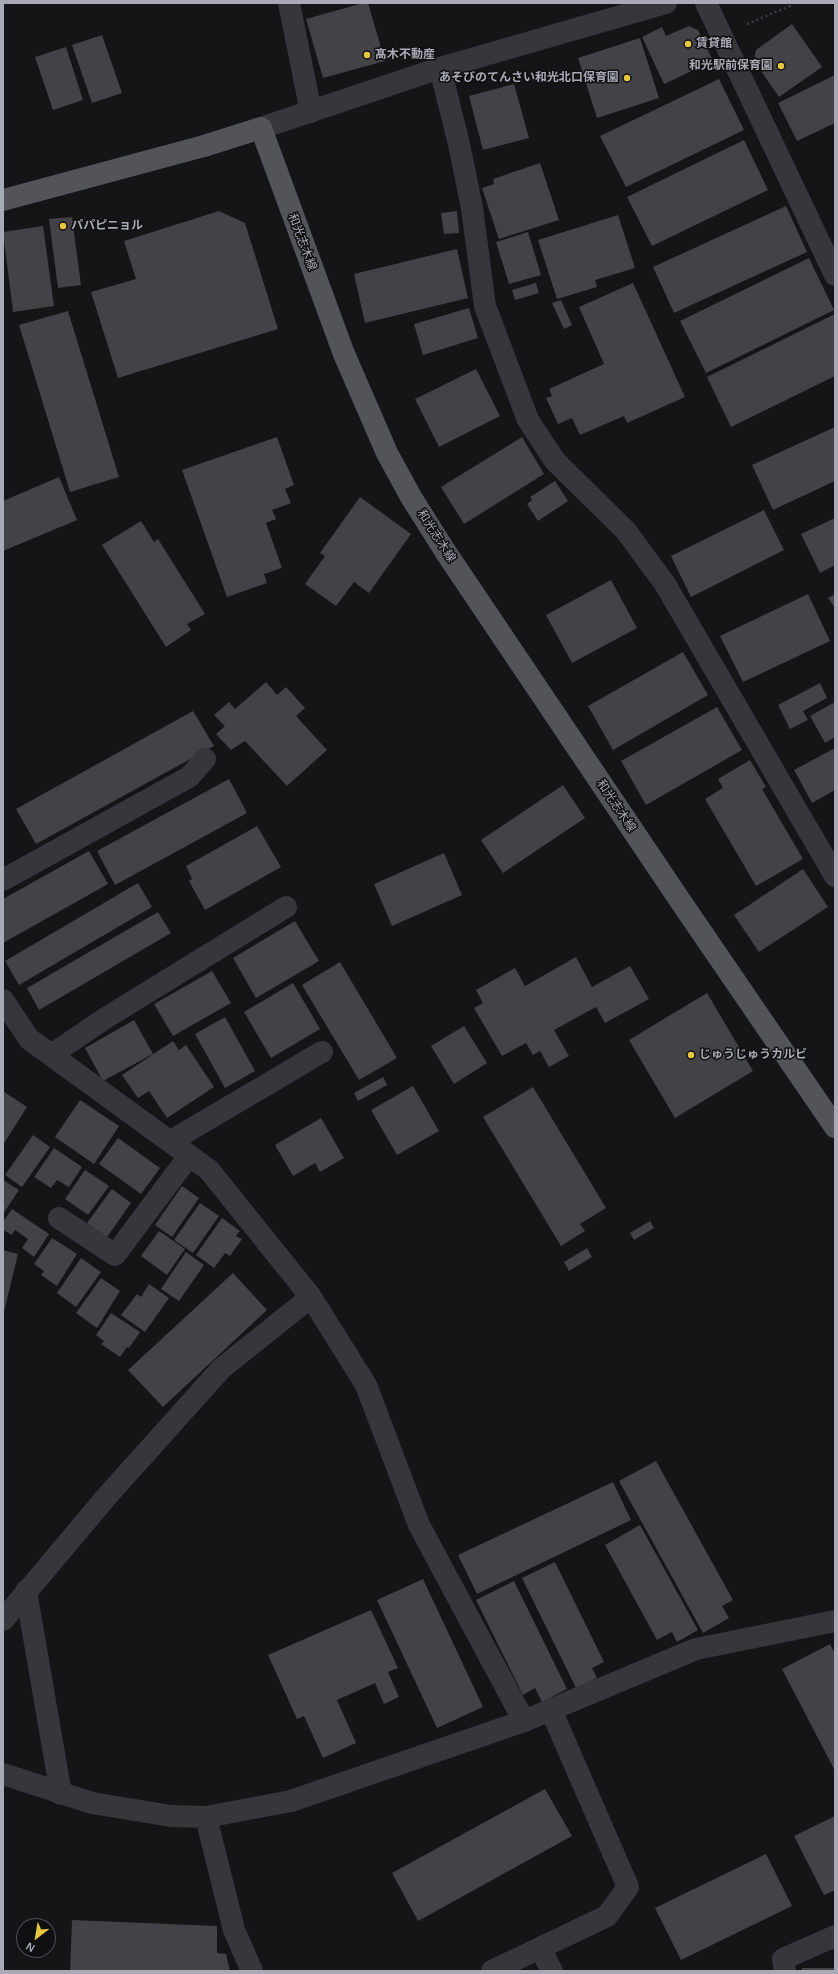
<!DOCTYPE html>
<html>
<head>
<meta charset="utf-8">
<style>
  body { margin:0 }
  #map { position:relative; width:838px; height:1974px; overflow:hidden; background:#151517; font-family:Arial,sans-serif }
  canvas { display:block }
  .frame { position:absolute; inset:0; border:4px solid #a8aab6; pointer-events:none }
  .north { position:absolute; left:16px; top:1918px; width:40px; height:40px; box-sizing:border-box; background:#101012; border:1px solid #4d4e54; border-radius:50%; rotate:211deg; font-size:11px; font-weight:700; line-height:16px; text-align:center; color:#a8aab6 }
  .north::after { content:''; display:block; margin:auto; width:14px; height:18px; background:#e6c63e; clip-path:polygon(50% 0,100% 100%,50% 72%,0 100%) }
</style>
</head>
<body>
<div id="map">
<canvas width="838" height="1974"></canvas>
<div class="frame"></div>
<div class="north">N</div>
</div>
<script>
const c = document.querySelector('canvas').getContext('2d');
c.lineJoin = 'round';
function fillPath(path, color) {
  c.fillStyle = color;
  c.fill(path, 'evenodd');
}
function shape(rows) {
  const path = new Path2D();
  for (const r of rows) {
    path.moveTo(r[0], r[1]);
    for (let i = 2; i < r.length; i += 2) path.lineTo(r[i], r[i + 1]);
  }
  return path;
}
function stroke(path, color, width, dash) {
  c.strokeStyle = color;
  c.lineWidth = width;
  c.lineCap = dash ? 'butt' : 'round';
  c.setLineDash(dash || []);
  c.stroke(path);
}
function label(font, color, halo, rows, align = 'center') {
  c.font = font + ' Arial,"Noto Sans JP",sans-serif';
  c.lineWidth = 3;
  c.setLineDash([]);
  c.textBaseline = 'middle';
  c.strokeStyle = halo;
  c.fillStyle = color;
  for (const [text, x, y, turn = 0] of rows) {
    c.save();
    c.translate(x, y);
    c.rotate((+turn || 0) * Math.PI / 180);
    c.textAlign = isNaN(turn) ? turn : align;
    if (halo) c.strokeText(text, 0, 0);
    c.fillText(text, 0, 0);
    c.restore();
  }
}
fillPath(shape([
  [363,3,368,3,385,61,323,78,306,19],
  [792,24,822,67,779,97,754,61,756,50],
  [689,26,698,30,713,61,664,84,642,37,662,27,666,36],
  [102,35,122,93,92,103,72,45],
  [640,38,659,98,597,118,578,58],
  [66,47,83,100,53,110,35,57],
  [835,75,835,123,797,141,778,103],
  [719,79,744,130,626,187,600,136],
  [514,84,529,138,483,150,469,96],
  [744,140,768,190,652,246,627,197],
  [540,163,559,220,499,239,482,188,494,184,493,179],
  [786,206,807,252,674,313,653,267],
  [219,211,245,223,278,329,118,378,91,292,136,279,124,241],
  [457,211,459,233,444,234,441,213],
  [618,215,635,268,595,280,597,287,557,299,538,240],
  [72,217,81,285,58,288,49,219],
  [43,226,54,306,13,312,3,232],
  [528,232,541,275,509,284,496,242],
  [457,249,468,298,365,323,354,274],
  [809,258,834,310,706,373,680,321],
  [536,283,539,293,515,300,512,290],
  [633,283,685,397,627,423,624,416,580,435,572,418,558,424,546,398,552,396,549,389,604,364,579,307],
  [561,300,572,325,564,329,552,303],
  [469,308,478,338,423,355,414,324],
  [68,311,119,477,70,492,19,325],
  [835,314,835,376,731,427,707,377],
  [476,369,500,416,439,447,415,399],
  [835,427,835,481,773,510,752,465],
  [277,437,294,485,285,489,291,503,272,510,276,519,266,523,282,568,264,574,267,583,227,597,182,470],
  [522,437,544,474,464,524,441,487],
  [59,477,77,520,3,551,3,501],
  [555,481,568,501,538,521,527,504,532,500,530,497],
  [360,497,411,534,369,593,354,582,336,606,305,584,325,556,320,553],
  [764,510,784,550,691,597,671,556],
  [835,518,835,565,820,573,801,534],
  [141,521,154,542,158,539,205,614,187,624,191,630,166,647,102,545],
  [611,580,637,628,572,663,546,615],
  [808,594,830,641,743,682,720,636],
  [835,594,835,608,828,598],
  [683,652,708,695,613,750,588,706],
  [266,682,277,695,286,687,305,708,296,716,327,750,287,786,245,741,231,750,216,734,225,726,214,715,229,702,235,709],
  [820,683,827,698,803,711,808,720,790,729,778,705],
  [835,702,835,737,825,743,810,716],
  [717,707,742,750,646,805,621,761],
  [193,711,214,746,36,844,16,809],
  [835,748,835,790,812,803,794,770],
  [750,760,766,787,762,789,803,859,756,886,705,799,723,788,718,779],
  [229,779,247,813,115,885,97,851],
  [563,785,585,818,503,873,481,840],
  [257,826,281,867,205,910,189,881,192,879,186,866],
  [89,851,108,884,3,943,3,899],
  [444,853,462,895,392,926,374,884],
  [803,869,828,907,759,952,734,915],
  [138,883,152,907,19,985,5,961],
  [158,912,171,933,39,1010,27,988],
  [295,921,319,961,256,998,233,958],
  [576,957,592,987,630,966,649,999,605,1023,596,1007,554,1030,569,1056,549,1067,540,1051,533,1055,526,1043,502,1056,474,1008,483,1003,476,990,515,968,525,986],
  [340,962,397,1058,359,1080,302,985],
  [212,971,231,1003,173,1036,154,1004],
  [293,983,320,1029,271,1058,244,1012],
  [707,993,753,1071,675,1118,629,1040],
  [225,1017,255,1071,225,1088,195,1034],
  [134,1020,153,1054,103,1081,85,1048],
  [464,1026,487,1063,454,1084,431,1046],
  [173,1041,179,1050,186,1045,214,1087,167,1118,149,1091,138,1098,122,1075],
  [383,1077,387,1085,358,1101,354,1093],
  [413,1086,439,1131,397,1155,371,1110],
  [533,1087,606,1208,580,1224,585,1231,561,1246,483,1117],
  [3,1091,27,1107,3,1145],
  [80,1100,119,1126,94,1164,55,1137],
  [321,1118,344,1158,320,1172,315,1163,293,1176,275,1145],
  [33,1135,50,1147,22,1187,5,1175],
  [118,1138,160,1168,141,1194,99,1164],
  [54,1148,82,1167,69,1187,57,1180,51,1188,34,1177],
  [85,1170,109,1186,88,1215,65,1199],
  [3,1180,19,1190,3,1214],
  [182,1186,199,1198,172,1237,155,1225],
  [112,1189,131,1203,107,1237,87,1223],
  [200,1203,219,1216,193,1253,174,1240],
  [12,1209,49,1234,34,1257,22,1248,28,1239,15,1230,12,1235,3,1230,3,1222],
  [222,1218,240,1231,236,1236,242,1239,230,1256,225,1253,214,1268,196,1255],
  [650,1221,654,1228,634,1240,630,1233],
  [159,1231,185,1249,167,1275,141,1256],
  [52,1238,77,1254,57,1286,41,1275,44,1271,34,1264],
  [587,1248,592,1257,569,1271,564,1262],
  [3,1250,18,1254,4,1312,3,1312],
  [186,1252,204,1265,179,1301,161,1289],
  [81,1258,101,1272,76,1307,57,1293],
  [233,1273,267,1310,163,1407,128,1370],
  [101,1278,120,1291,97,1328,76,1313],
  [149,1284,169,1298,145,1332,121,1315,137,1294,141,1297],
  [111,1313,140,1332,129,1348,127,1347,120,1357,101,1344,104,1341,96,1335],
  [656,1461,733,1600,722,1606,729,1618,703,1633,619,1481],
  [613,1482,631,1520,477,1594,458,1555],
  [640,1525,698,1630,677,1642,672,1632,657,1640,605,1545],
  [555,1562,604,1662,592,1668,597,1678,576,1688,522,1578],
  [423,1579,483,1707,437,1728,377,1600],
  [514,1581,567,1689,542,1702,535,1688,523,1695,476,1600],
  [371,1610,398,1668,388,1672,399,1697,384,1704,375,1683,337,1700,356,1743,323,1758,304,1716,297,1719,268,1655],
  [830,1644,835,1654,835,1771,782,1669],
  [545,1789,572,1836,418,1921,392,1873],
  [835,1816,835,1890,824,1895,794,1836],
  [766,1854,792,1906,681,1960,655,1908],
  [72,1920,217,1926,217,1953,226,1954,230,1971,70,1971],
  [802,1968,835,1968,835,1971,802,1971]
]), '#424247');
stroke(shape([
  [747,24,790,6,787,3]
]), '#3c3d42', 2.5, [2, 3]);
stroke(shape([
  [289,3,311,112],
  [706,3,835,275],
  [440,68,459,144,472,208,485,306,528,420,555,461,626,531,665,584,835,876],
  [261,128,440,68,666,3],
  [3,880,189,777,205,759],
  [3,1000,29,1039,209,1170,311,1297,366,1385,419,1525,524,1721],
  [51,1055,104,1019,286,907],
  [171,1141,322,1052],
  [59,1218,115,1255,189,1156],
  [26,1591,61,1794],
  [3,1620,108,1495,222,1368,311,1297],
  [3,1774,92,1803,171,1816,206,1817,291,1801,524,1721,696,1649,835,1621],
  [206,1817,234,1930,252,1971],
  [540,1948,552,1971],
  [492,1971,607,1916,628,1887,551,1710],
  [785,1971,783,1959,835,1936]
]), '#36363c', 22);
stroke(shape([
  [3,200,204,146,261,128,344,354,387,453,411,497,445,551,681,902,835,1127]
]), '#53535a', 22);
for (const [x, y, r, color] of [
  [688,44,4,"#e6c63e"],
  [367,55,4,"#e6c63e"],
  [781,66,4,"#e6c63e"],
  [627,78,4,"#e6c63e"],
  [63,226,4,"#e6c63e"],
  [691,1055,4,"#e6c63e"]
]) {
  const dot = new Path2D();
  dot.arc(x, y, r, 0, 2 * Math.PI);
  c.fillStyle = color;
  c.fill(dot);
  stroke(dot, '#101012', 1.5);
}
label('bold 12px', '#a8aab6', '#101012', [
  ["賃貸館",696,44],
  ["髙木不動産",375,55],
  ["和光駅前保育園",773,66,"right"],
  ["あそびのてんさい和光北口保育園",619,78,"right"],
  ["パパピニョル",71,226],
  ["じゅうじゅうカルビ",699,1055]
], 'left');
label('12px', '#a8aab6', '#101012', [
  ["和光志木線",302,242,69],
  ["和光志木線",436,536,57],
  ["和光志木線",616,806,56]
]);
</script>
</body>
</html>
